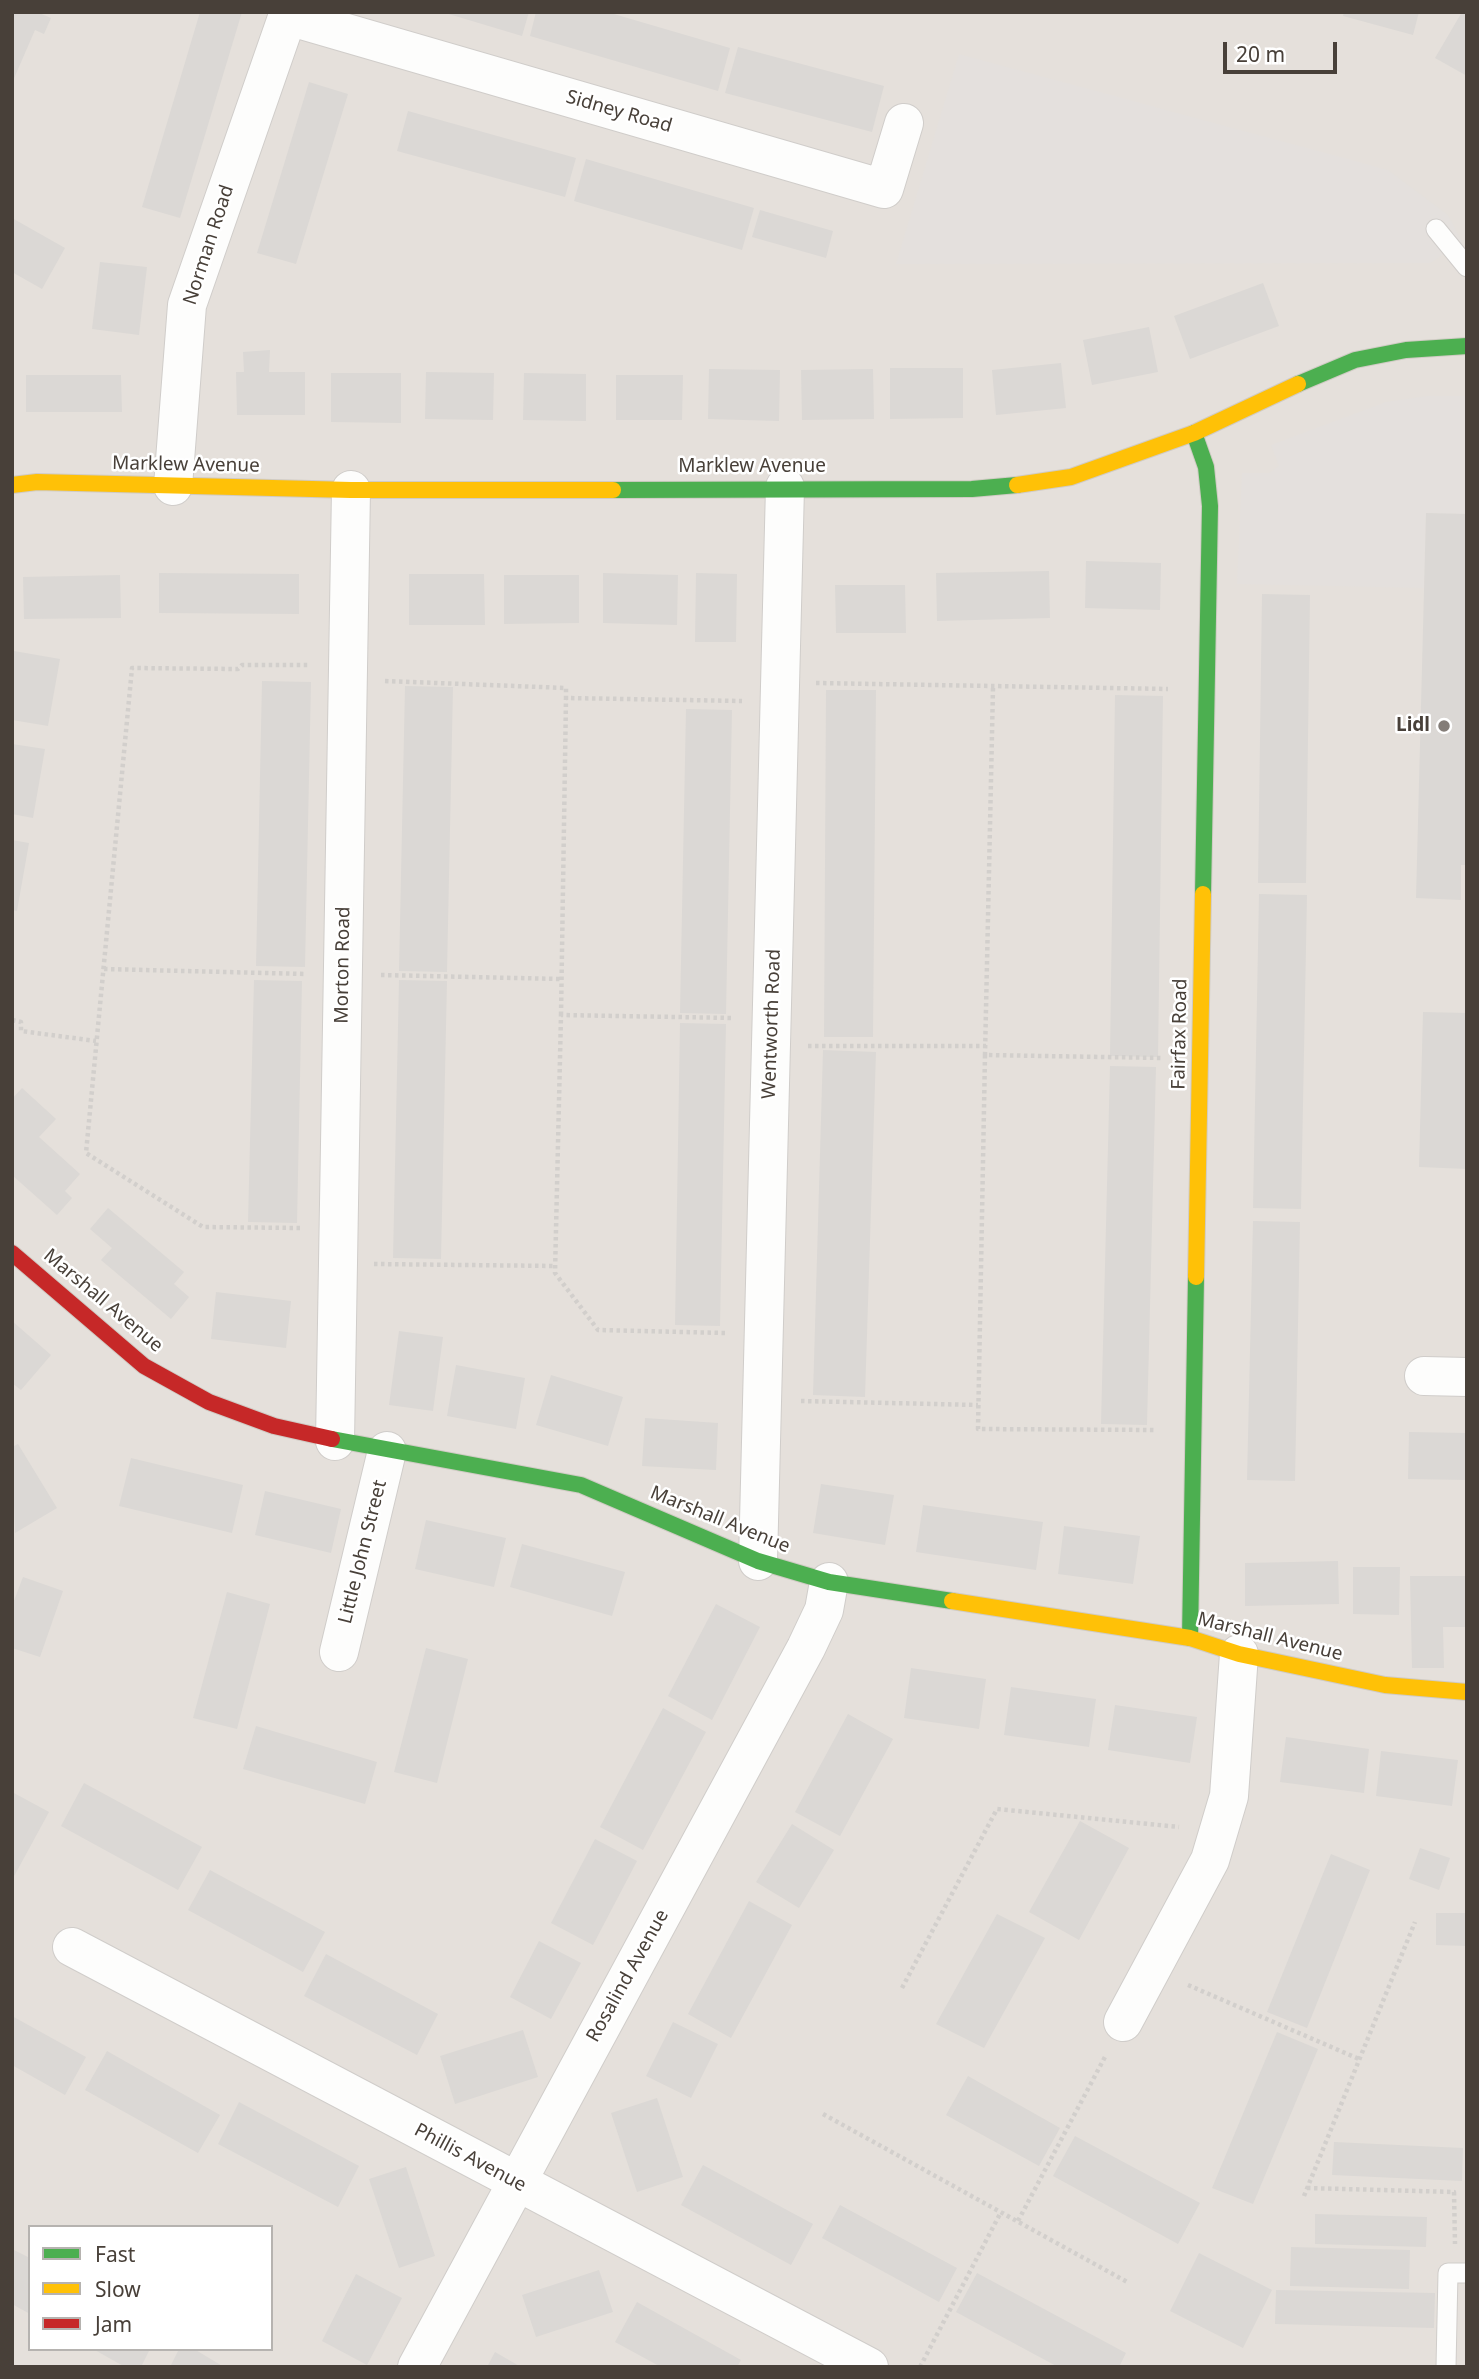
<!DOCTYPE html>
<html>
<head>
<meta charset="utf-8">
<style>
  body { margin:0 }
  #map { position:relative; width:1479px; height:2379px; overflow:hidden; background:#f2efec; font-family:"Noto Sans",sans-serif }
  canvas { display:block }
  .frame { position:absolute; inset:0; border:14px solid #484039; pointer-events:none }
  .legend { position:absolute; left:28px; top:2225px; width:245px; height:126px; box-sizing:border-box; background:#fff; border:2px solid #b6b3b0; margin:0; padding:9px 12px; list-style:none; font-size:21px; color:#484039 }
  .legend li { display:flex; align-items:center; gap:14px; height:35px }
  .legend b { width:35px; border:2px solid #b6b3b0 }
  .scale { position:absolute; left:1223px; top:42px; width:114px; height:32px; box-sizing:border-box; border:4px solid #484039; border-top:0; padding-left:9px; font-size:21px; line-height:24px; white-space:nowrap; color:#484039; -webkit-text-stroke:5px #fff; paint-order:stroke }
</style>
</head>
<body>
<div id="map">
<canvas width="1479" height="2379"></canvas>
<div class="frame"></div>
<ul class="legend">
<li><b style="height:9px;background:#4caf50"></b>Fast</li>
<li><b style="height:9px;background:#ffc107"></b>Slow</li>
<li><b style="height:9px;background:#c62828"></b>Jam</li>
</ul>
<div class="scale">20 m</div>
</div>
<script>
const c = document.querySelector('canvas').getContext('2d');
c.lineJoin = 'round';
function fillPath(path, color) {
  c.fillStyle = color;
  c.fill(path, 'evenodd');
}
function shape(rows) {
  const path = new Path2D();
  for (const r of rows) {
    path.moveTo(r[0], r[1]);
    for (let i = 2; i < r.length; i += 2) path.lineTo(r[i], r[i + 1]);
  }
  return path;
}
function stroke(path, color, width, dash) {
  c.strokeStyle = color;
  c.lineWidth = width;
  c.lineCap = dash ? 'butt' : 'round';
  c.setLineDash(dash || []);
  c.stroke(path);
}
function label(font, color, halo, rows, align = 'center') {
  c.font = font + ' "Noto Sans",sans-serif';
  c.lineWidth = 5;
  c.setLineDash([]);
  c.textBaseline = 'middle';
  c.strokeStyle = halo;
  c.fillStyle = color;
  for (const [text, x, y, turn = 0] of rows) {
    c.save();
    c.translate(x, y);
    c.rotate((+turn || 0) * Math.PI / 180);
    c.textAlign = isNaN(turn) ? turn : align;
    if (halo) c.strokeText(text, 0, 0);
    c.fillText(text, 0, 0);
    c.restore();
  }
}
fillPath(shape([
  [12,12,1467,12,1467,2367,12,2367],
  [30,2227,271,2227,271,2349,30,2349]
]), '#e5e0db');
fillPath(shape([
  [959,54,1388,170,1448,215,1462,242,1430,263,896,264],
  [1428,396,1467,396,1467,514,1426,513,1424,588,1237,584,1242,473,1269,473,1279,466,1271,445,1386,402]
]), '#e4e0dd');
fillPath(shape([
  [12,12,37,12,51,18,44,34,35,30,12,83],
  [200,12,242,12,180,218,142,207],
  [442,12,529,12,522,36],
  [536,12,607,12,730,48,718,91,530,36],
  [1344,12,1419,12,1413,35,1343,16],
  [1462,12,1467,14,1467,76,1435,58],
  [738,47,884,86,872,132,725,93],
  [309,82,348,94,296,264,257,253],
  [408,111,576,158,565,197,397,151],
  [586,159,754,208,742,250,574,201],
  [760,210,833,231,826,258,752,237],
  [12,218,65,248,42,289,12,272],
  [100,262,147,267,139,335,92,329],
  [1263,283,1279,326,1190,359,1174,316],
  [1149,327,1158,372,1092,385,1083,340],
  [270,350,269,372,305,372,305,415,237,415,236,372,244,372,243,352],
  [1061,363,1066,408,996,415,992,370],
  [890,368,963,368,963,418,890,419],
  [709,369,780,370,779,421,708,419],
  [873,369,874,419,802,420,801,370],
  [426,372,494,373,493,420,425,419],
  [331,373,401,373,401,423,331,422],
  [524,373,586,374,586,421,523,420],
  [26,375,121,375,122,412,26,412],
  [616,375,683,375,682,420,616,420],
  [1426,513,1467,514,1467,865,1461,865,1461,900,1416,898],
  [1086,561,1161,563,1160,610,1085,608],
  [1049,571,1050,618,937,621,936,573],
  [159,573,299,574,299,614,159,613],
  [603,573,678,575,677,625,603,623],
  [696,573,737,574,736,642,695,642],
  [409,574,484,574,485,625,409,625],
  [120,575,121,618,24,619,23,577],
  [504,575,579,575,579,623,504,624],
  [835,585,905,585,906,633,836,633],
  [1262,594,1310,595,1306,883,1258,883],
  [14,651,60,659,48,726,12,720],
  [262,681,311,682,305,967,256,966],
  [405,686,453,687,447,972,399,971],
  [826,690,876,690,873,1037,824,1037],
  [1115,695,1163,696,1158,1057,1110,1056],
  [686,709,732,710,726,1014,680,1013],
  [12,744,45,749,33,818,12,814],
  [12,840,29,843,17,911,12,910],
  [1259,894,1307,895,1301,1209,1253,1208],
  [254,980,302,981,297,1223,248,1222],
  [399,980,447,981,441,1259,393,1258],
  [1423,1012,1467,1013,1467,1169,1419,1167],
  [680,1023,726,1024,720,1326,675,1325],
  [823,1050,876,1052,865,1397,813,1395],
  [1110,1066,1156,1067,1147,1425,1101,1424],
  [22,1088,56,1119,39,1137,80,1174,65,1191,72,1198,57,1215,12,1175,12,1099],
  [108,1208,184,1272,174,1284,189,1297,171,1319,101,1260,112,1248,90,1229],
  [1253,1221,1300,1222,1295,1481,1247,1480],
  [216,1292,291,1301,286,1348,211,1339],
  [12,1321,51,1355,21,1390,12,1383],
  [399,1331,443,1337,433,1411,389,1405],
  [456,1365,525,1378,516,1429,447,1416],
  [551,1375,623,1397,608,1446,536,1425],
  [645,1418,718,1423,716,1470,642,1466],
  [1409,1432,1467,1433,1467,1480,1408,1479],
  [18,1444,57,1508,15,1533,12,1447],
  [131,1458,243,1485,232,1533,119,1506],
  [821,1484,894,1495,885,1545,813,1533],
  [265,1491,341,1509,331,1553,255,1535],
  [923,1505,1043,1522,1036,1570,916,1552],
  [426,1520,506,1538,494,1587,415,1569],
  [1064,1526,1140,1536,1133,1584,1058,1574],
  [522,1544,625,1572,612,1616,510,1587],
  [1338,1561,1339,1604,1245,1606,1245,1563],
  [1353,1567,1400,1567,1399,1615,1353,1614],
  [1410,1576,1467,1576,1467,1627,1443,1627,1444,1668,1412,1668],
  [23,1577,63,1591,40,1657,12,1648,12,1606],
  [227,1592,270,1604,237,1729,193,1718],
  [716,1604,760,1627,712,1720,668,1696],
  [426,1648,468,1659,437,1783,394,1772],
  [911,1668,986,1679,979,1729,904,1718],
  [1011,1687,1096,1699,1089,1747,1004,1735],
  [1115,1705,1197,1717,1190,1763,1108,1750],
  [663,1708,706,1732,643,1850,600,1827],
  [848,1714,893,1739,840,1836,795,1812],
  [256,1726,377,1762,365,1804,243,1769],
  [1286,1737,1369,1749,1364,1793,1280,1782],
  [1381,1751,1458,1760,1452,1806,1376,1796],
  [84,1783,202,1847,178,1890,61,1826],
  [12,1792,49,1812,12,1880],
  [1080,1821,1129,1848,1079,1940,1029,1912],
  [792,1824,834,1850,799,1908,756,1882],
  [595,1839,637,1861,593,1945,551,1923],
  [1420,1848,1450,1858,1439,1890,1409,1879],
  [1331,1854,1370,1870,1307,2028,1267,2012],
  [210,1870,325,1932,303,1972,188,1910],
  [749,1901,792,1925,731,2038,688,2014],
  [1436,1913,1467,1913,1467,1946,1436,1945],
  [997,1914,1045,1938,984,2048,936,2024],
  [539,1941,581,1963,551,2019,510,1997],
  [326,1954,438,2014,417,2055,304,1996],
  [12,2016,86,2057,65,2095,12,2065],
  [673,2022,718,2044,691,2098,646,2076],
  [523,2030,538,2077,455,2104,440,2056],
  [1277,2032,1318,2049,1253,2204,1212,2188],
  [107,2051,220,2115,198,2153,85,2090],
  [968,2076,1060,2128,1039,2166,946,2115],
  [657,2098,683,2177,637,2192,611,2113],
  [239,2102,359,2166,338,2207,218,2144],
  [1075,2136,1200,2203,1178,2244,1053,2176],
  [1334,2142,1463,2148,1462,2181,1332,2175],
  [703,2165,813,2224,791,2265,681,2205],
  [406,2167,435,2256,399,2268,369,2179],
  [840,2205,957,2268,939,2302,822,2238],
  [1315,2214,1427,2217,1426,2247,1315,2244],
  [1291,2247,1410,2250,1409,2289,1290,2286],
  [12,2249,30,2258,30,2314,12,2304],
  [1199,2253,1272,2290,1243,2348,1170,2311],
  [599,2270,613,2312,536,2337,522,2295],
  [977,2273,1126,2353,1119,2367,1058,2367,956,2312],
  [356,2274,402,2298,367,2365,322,2341],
  [1276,2290,1435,2293,1434,2328,1275,2324],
  [637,2302,741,2360,737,2367,661,2367,615,2342],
  [93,2349,150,2349,141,2367,125,2367],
  [179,2349,194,2349,224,2367,170,2367],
  [495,2352,521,2367,487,2367]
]), '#dbd8d5');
const lane = shape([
  [1436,229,1467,267],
  [1446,2367,1448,2273,1467,2273]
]);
const street = shape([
  [288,16,884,189,904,123],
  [173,486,187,305,289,12],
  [1424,1376,1467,1377],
  [335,1441,351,490],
  [758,1561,785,487],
  [339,1652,387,1451],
  [72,1947,869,2367],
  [1123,2022,1210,1860,1229,1796,1239,1654],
  [417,2367,806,1648,824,1610,829,1582]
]);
const fast = shape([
  [1298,384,1355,360,1406,350,1467,346],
  [1194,433,1206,467,1210,506,1203,894],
  [613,490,972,489,1017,485],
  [332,1439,581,1485,758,1561,829,1582,952,1601],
  [1190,1638,1196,1277]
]);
const slow = shape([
  [12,485,37,482,351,490,613,490],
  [1017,485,1071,477,1194,433,1298,384],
  [1196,1277,1203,894],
  [952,1601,1190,1638,1239,1654,1385,1685,1467,1692]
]);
const jam = shape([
  [12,1253,144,1366,209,1402,274,1426,332,1439]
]);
stroke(lane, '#d0cdca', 21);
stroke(street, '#d0cdca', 40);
stroke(fast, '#d0cbc4', 18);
stroke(slow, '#d0cbc4', 18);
stroke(jam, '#d0cbc4', 18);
stroke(shape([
  [385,681,566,688,566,698],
  [816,683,1168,689],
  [993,688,985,1055,1163,1058],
  [104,969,306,974],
  [381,975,561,979],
  [561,1015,566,698,742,701],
  [12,1020,21,1022,21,1031,96,1041],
  [808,1046,986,1046],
  [985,1055,978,1429,1156,1430],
  [300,1228,203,1227,86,1153,132,668,238,669,242,665,309,665],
  [374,1264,555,1266],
  [725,1333,598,1330,555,1273,561,1015,733,1018],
  [801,1401,978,1405],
  [1188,1985,1359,2059],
  [902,1988,997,1809,1179,1827],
  [823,2114,1129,2283],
  [1307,2188,1454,2192,1455,2244],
  [1304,2196,1415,1922],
  [1018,2221,1106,2055],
  [920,2367,1001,2212]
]), '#d2cfcc', 4.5, [3.5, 3.5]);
stroke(lane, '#fdfdfc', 19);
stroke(street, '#fdfdfc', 38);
stroke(fast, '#4caf50', 16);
stroke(slow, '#ffc107', 16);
stroke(jam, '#c62828', 16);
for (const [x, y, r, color] of [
  [1444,726,7,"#847d78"]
]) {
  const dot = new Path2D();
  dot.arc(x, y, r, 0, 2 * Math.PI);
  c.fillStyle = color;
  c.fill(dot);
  stroke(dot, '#fff', 2.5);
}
label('19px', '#484039', '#fff', [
  ["Sidney Road",619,112,16],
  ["Norman Road",209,245,-72],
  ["Marklew Avenue",186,465,1],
  ["Marklew Avenue",752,467],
  ["Morton Road",343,965,-89],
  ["Wentworth Road",772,1024,-88],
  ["Fairfax Road",1180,1034,-89],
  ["Marshall Avenue",103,1301,40],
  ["Marshall Avenue",720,1520,22],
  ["Little John Street",363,1552,-76],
  ["Marshall Avenue",1270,1637,14],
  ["Rosalind Avenue",628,1976,-61],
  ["Phillis Avenue",470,2158,28]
]);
label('bold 19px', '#484039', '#fff', [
  ["Lidl",1430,726]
], 'right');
</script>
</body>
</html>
